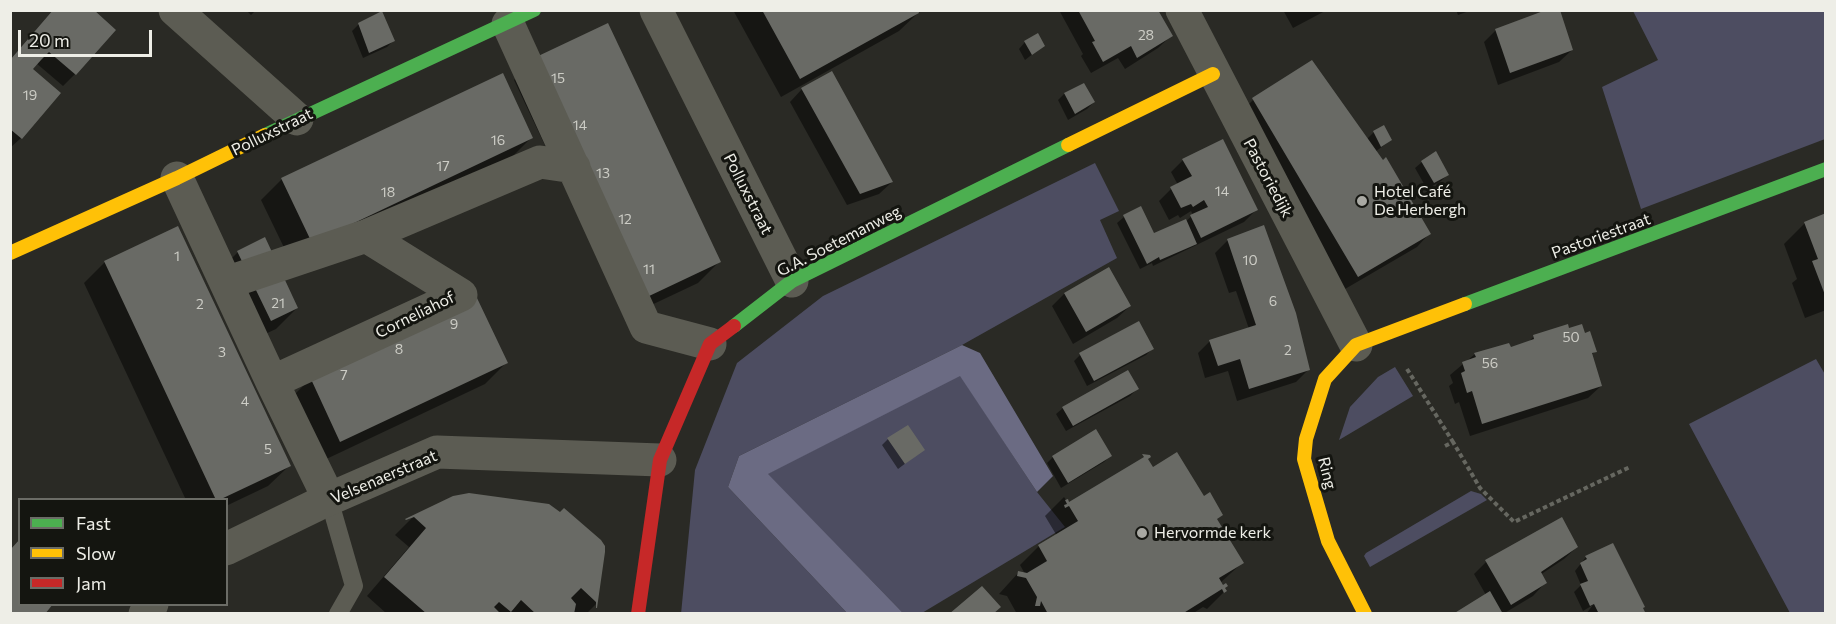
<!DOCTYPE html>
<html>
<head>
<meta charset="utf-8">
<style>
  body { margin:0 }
  #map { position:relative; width:1836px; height:624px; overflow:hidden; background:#2a2a25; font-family:Commissioner,sans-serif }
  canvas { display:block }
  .frame { position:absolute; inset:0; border:12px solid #eeeee7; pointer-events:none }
  .legend { position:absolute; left:18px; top:498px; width:210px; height:108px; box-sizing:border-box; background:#141510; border:2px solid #6b6c66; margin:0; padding:8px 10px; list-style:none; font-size:18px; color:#eeeee7 }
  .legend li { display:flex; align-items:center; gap:12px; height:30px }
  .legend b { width:30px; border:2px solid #6b6c66 }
  .scale { position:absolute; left:18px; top:30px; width:134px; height:27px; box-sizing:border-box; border:3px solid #eeeee7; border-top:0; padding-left:8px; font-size:18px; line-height:21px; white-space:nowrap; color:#eeeee7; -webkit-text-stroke:4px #141510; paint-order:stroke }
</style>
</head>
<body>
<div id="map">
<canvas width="1836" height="624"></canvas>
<div class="frame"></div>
<ul class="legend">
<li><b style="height:8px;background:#4caf50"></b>Fast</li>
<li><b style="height:8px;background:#ffc107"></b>Slow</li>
<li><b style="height:8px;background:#c62828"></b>Jam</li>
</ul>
<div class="scale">20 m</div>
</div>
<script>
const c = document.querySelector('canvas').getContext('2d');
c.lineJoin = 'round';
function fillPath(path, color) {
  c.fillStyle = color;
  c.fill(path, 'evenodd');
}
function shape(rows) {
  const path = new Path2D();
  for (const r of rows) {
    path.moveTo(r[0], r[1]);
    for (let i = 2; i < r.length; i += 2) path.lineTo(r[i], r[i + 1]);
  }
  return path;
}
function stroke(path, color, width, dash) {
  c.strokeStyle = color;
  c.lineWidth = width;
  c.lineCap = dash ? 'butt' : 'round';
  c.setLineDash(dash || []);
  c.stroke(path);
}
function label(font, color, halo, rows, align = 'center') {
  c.font = font + ' Commissioner,sans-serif';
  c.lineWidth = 6;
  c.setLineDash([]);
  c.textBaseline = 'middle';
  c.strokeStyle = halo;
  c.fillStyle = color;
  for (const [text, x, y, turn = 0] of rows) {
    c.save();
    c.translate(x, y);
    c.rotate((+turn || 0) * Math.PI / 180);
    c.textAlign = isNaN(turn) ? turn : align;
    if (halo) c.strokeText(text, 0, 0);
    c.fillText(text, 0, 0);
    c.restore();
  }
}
fillPath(shape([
  [1633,11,1825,11,1825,139,1641,209,1602,87,1658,60],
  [1095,163,1119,211,1100,220,1117,258,962,345,739,456,728,487,847,613,681,614,695,470,737,363,823,296],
  [1816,359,1826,376,1825,613,1790,613,1689,424],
  [1395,367,1413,396,1339,440,1350,407,1378,377],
  [960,375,1037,492,1065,527,922,613,903,613,767,474],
  [1471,491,1481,494,1487,500,1370,567,1364,556,1366,553]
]), '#4d4d61');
fillPath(shape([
  [962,345,980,353,1053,476,1037,492,960,376,768,474,903,613,847,613,728,487,739,456]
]), '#6b6b83');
fillPath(shape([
  [53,10,75,74,63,86,36,63,31,69,21,138,10,148,10,60],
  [246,10,256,10,251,15],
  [733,10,916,10,918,13,899,31,781,97],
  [1059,10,1157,10,1171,36,1158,48,1125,69,1118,58,1091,73,1081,56,1083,54],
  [1283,10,1327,10,1293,28],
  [1456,10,1472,10,1458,15],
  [381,13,393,41,387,47,363,58,352,31,358,25],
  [1496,30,1572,50,1559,62,1498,85,1484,42],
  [1025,42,1043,46,1025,60,1019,49],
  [535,59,719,262,698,283,626,317,514,80],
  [1083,85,1094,102,1087,109,1068,120,1058,100,1064,94],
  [802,89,892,182,879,194,847,205,790,102],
  [1253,100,1366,140,1374,132,1391,140,1375,152,1429,234,1417,247,1345,289,1241,112],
  [531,138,511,158,291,262,261,200,282,179],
  [1183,160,1256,210,1244,222,1153,266,1152,263,1140,269,1117,223,1124,217,1140,208,1153,235,1185,222,1193,215,1191,211,1180,218,1178,215,1169,220,1159,201,1171,189,1178,185,1171,172],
  [1422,162,1447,175,1441,181,1427,189,1415,168],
  [1826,215,1826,310,1805,318,1792,283,1797,279,1784,244,1805,223],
  [1228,240,1308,370,1296,382,1237,401,1228,371,1205,378,1198,353,1210,341,1249,329,1236,291,1229,293,1215,253],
  [238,252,297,308,276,329,250,341,217,273],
  [105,262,289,466,268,486,226,506,226,500,186,500,84,283],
  [1109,269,1130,306,1117,318,1073,344,1052,306,1064,294],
  [1568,330,1585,335,1595,351,1591,355,1601,386,1588,398,1470,436,1459,402,1455,404,1449,386,1453,383,1450,375,1475,354,1510,348,1528,343,1534,336],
  [1152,349,1146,355,1087,386,1074,361,1080,355],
  [506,363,485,384,320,462,290,399,311,378],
  [1137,389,1130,396,1066,431,1056,414,1063,408],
  [888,439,923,450,898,469,882,445],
  [1110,456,1104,462,1061,488,1047,463,1053,457],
  [1146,459,1152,469,1216,520,1242,563,1220,583,1225,591,1207,609,1203,607,1192,614,1017,614,1007,596,999,594,1019,572,1025,574,1020,565,1039,546,1057,536,1045,516,1064,497,1069,504],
  [549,506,597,603,586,614,387,614,367,596,409,547,395,535,413,517],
  [1577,547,1564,559,1540,575,1545,583,1533,596,1503,614,1456,614,1486,595,1474,574,1486,562],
  [1586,557,1642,609,1645,614,1586,614,1593,605,1583,611,1574,592,1581,585,1575,571]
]), '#0007');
fillPath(shape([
  [53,10,94,10,116,30,76,75,49,52,41,60,33,69,61,93,22,139,10,129,10,60],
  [762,10,918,10,919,13,800,79],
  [1078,10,1158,10,1173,36,1137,58,1131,46,1103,62,1092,42,1095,41],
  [1546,10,1560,10,1573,50,1510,73,1495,29],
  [382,11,395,41,369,53,358,23],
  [608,23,721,262,647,297,534,58],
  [1038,33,1045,46,1032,55,1024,41],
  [1312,60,1383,160,1386,157,1431,234,1358,277,1252,98],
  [832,71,893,182,860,194,801,88],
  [503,73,533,138,312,243,281,178],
  [1084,83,1095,102,1075,114,1064,93],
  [1384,125,1392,140,1381,147,1373,131],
  [1223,139,1258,210,1201,238,1190,215,1208,207,1204,200,1193,207,1191,204,1181,208,1170,187,1192,176,1182,159],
  [1436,151,1449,175,1434,183,1421,161],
  [1141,206,1154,233,1186,219,1197,244,1160,260,1159,257,1147,264,1123,215],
  [1826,213,1826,295,1825,295,1812,261,1818,259,1804,222],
  [1264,225,1296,313,1310,370,1249,389,1240,359,1218,366,1209,340,1256,325,1227,239],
  [178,226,291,466,219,500,216,500,104,261],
  [265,237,298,308,271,321,237,251],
  [1109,267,1131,306,1086,332,1064,293],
  [477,298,508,363,340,442,310,377],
  [1139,321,1154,349,1094,381,1079,353],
  [1568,324,1569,328,1582,324,1585,333,1590,331,1597,352,1592,353,1602,386,1482,424,1472,391,1467,393,1461,373,1465,371,1462,362,1476,357,1474,353,1509,343,1511,347,1534,339,1533,335],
  [1128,370,1139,389,1073,426,1062,407],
  [908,425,925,450,905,464,887,438],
  [1096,429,1112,456,1068,483,1052,456],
  [1177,452,1204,496,1210,492,1223,515,1217,519,1244,563,1219,578,1223,585,1226,583,1228,586,1225,588,1227,591,1224,593,1222,589,1182,614,1048,614,1041,601,1040,606,1035,606,1037,597,1026,578,1017,576,1018,571,1027,573,1047,561,1038,545,1078,521,1069,506,1065,508,1064,505,1067,504,1065,500,1068,499,1069,502,1144,457,1142,454,1150,455,1151,457,1148,459,1153,467],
  [469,493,549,504,560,512,564,508,601,540,605,546,605,552,597,608,596,608,596,602,581,588,571,598,576,604,574,614,536,614,521,600,511,612,499,602,494,607,501,614,427,614,384,577,426,528,414,517,406,520,405,519,453,496],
  [1562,517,1578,547,1541,572,1547,583,1511,605,1485,560],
  [20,539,20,604,53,604,45,614,10,614,10,550],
  [1613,543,1645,607,1643,608,1646,614,1599,614,1594,604,1590,606,1580,584,1588,581,1580,563,1587,559,1585,556],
  [982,586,1001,607,993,614,949,614],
  [1490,591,1503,614,1453,614]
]), '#696a65');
stroke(shape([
  [1407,369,1453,442],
  [1445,446,1453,442,1480,488,1514,522,1630,467]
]), '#666760', 4, [4.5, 3]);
stroke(shape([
  [329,499,354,586,338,614]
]), '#5c5c53', 18);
stroke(shape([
  [175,10,297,119],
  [656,10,792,281],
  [1182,10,1356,345],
  [508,24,646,327,710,344],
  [177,178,272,382,329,499],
  [226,283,366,236,540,162,574,167],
  [272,382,461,295,366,236],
  [226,549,329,499,437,452,660,460],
  [145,614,152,604]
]), '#5c5c53', 33);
stroke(shape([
  [265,135,534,10],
  [1465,304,1826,169],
  [734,326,792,281,1068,145]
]), '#4caf50', 14);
stroke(shape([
  [1068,145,1213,74],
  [10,253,177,178,265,135],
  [1365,614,1328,541,1304,459,1306,439,1325,379,1356,345,1465,304]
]), '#ffc107', 14);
stroke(shape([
  [638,614,660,460,710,344,734,326]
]), '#c62828', 14);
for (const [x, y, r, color] of [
  [1362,201,6,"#a9a9a3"],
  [1142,533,6,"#a9a9a3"]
]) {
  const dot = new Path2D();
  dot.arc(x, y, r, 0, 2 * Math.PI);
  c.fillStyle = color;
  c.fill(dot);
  stroke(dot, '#141510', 2);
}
label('14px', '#cdcdc6', null, [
  ["28",1146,35],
  ["15",558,78],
  ["19",30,95],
  ["14",580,125],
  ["16",498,140],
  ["17",443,166],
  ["13",603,173],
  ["14",1222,191],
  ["18",388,192],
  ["12",625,219],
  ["1",177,256],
  ["10",1250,260],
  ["11",649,269],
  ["6",1273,301],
  ["21",278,303],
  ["2",200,304],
  ["9",454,324],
  ["50",1571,337],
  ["8",399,349],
  ["2",1288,350],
  ["3",222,352],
  ["56",1490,363],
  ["7",344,375],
  ["4",245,401],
  ["5",268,449]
]);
label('16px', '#eeeee7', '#141510', [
  ["Polluxstraat",272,132,-26],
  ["Pastoriedijk",1268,178,62],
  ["Polluxstraat",748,194,63],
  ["Pastoriestraat",1601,236,-20],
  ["G.A. Soetemanweg",839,241,-27],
  ["Corneliahof",415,315,-26],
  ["Ring",1327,473,76],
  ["Velsenaerstraat",384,477,-23]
]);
label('16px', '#eeeee7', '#141510', [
  ["Hotel Café",1374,192],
  ["De Herbergh",1374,210],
  ["Hervormde kerk",1154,533]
], 'left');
</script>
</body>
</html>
